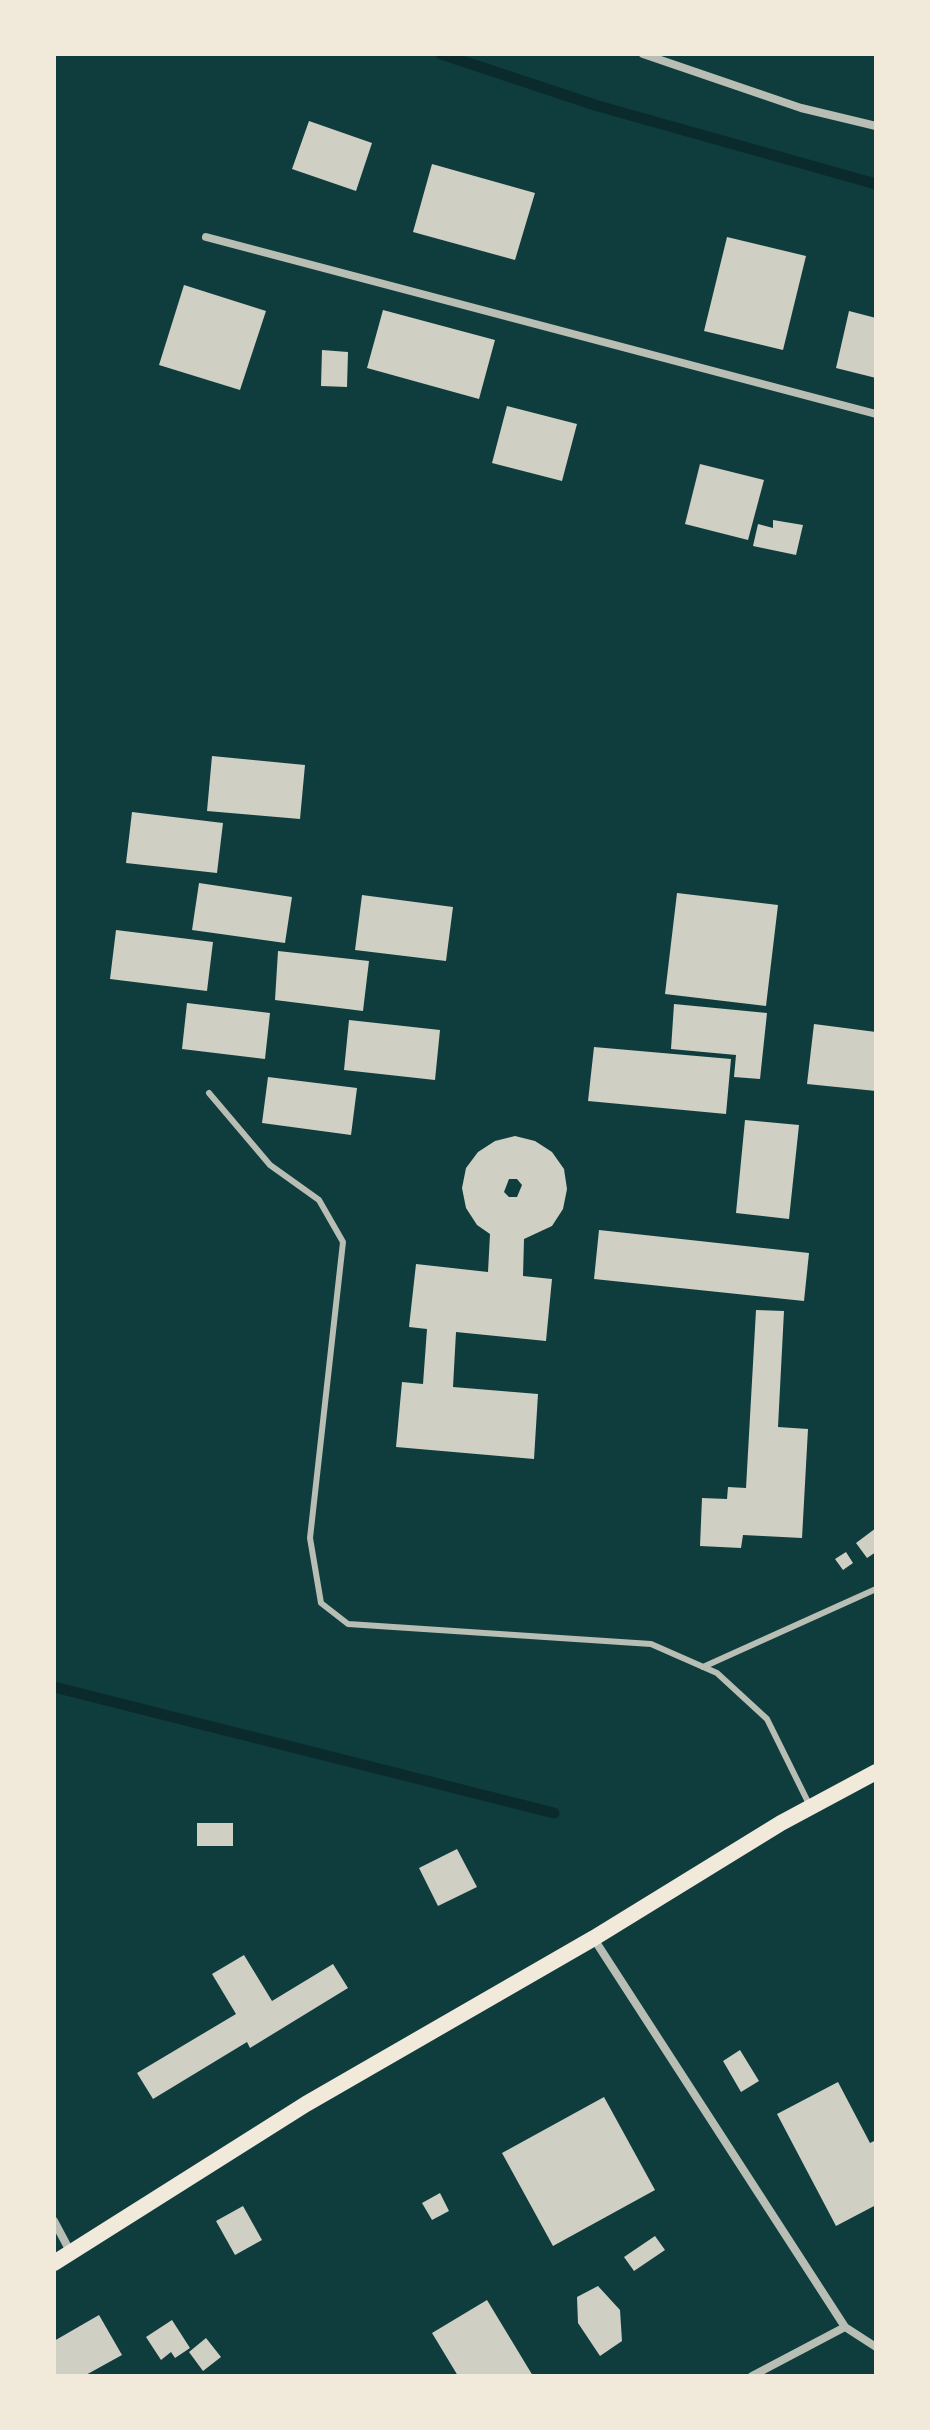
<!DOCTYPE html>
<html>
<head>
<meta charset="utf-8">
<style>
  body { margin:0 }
  #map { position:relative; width:930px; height:2430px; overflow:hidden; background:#0f3d3e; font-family:Mulish,sans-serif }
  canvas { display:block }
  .frame { position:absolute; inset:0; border:56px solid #f1e9da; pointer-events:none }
</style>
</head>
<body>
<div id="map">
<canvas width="930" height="2430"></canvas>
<div class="frame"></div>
</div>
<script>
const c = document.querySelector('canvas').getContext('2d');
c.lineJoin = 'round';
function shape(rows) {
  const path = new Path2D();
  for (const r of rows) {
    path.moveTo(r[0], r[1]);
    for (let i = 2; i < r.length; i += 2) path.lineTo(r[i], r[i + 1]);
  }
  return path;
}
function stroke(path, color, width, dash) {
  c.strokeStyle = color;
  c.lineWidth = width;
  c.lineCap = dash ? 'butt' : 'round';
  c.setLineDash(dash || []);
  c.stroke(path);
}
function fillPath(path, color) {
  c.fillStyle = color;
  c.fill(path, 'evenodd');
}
stroke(shape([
  [441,54,598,106,876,184],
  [54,1687,554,1813]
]), '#0a2a2b', 11);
fillPath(shape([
  [309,121,372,143,356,191,292,169],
  [432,164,535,193,515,260,413,232],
  [727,237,806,256,783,350,704,331],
  [184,285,266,311,240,390,159,365],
  [383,310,495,340,479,399,367,368],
  [849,311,876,318,876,378,836,368],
  [322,350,348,352,347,387,321,386],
  [507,406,577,424,562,481,492,463],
  [700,464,764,480,748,540,685,524],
  [773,520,803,525,796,555,753,546,758,524,773,528],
  [212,756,305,765,300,819,207,811],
  [132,812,223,823,217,873,126,863],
  [199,883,292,897,285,943,192,930],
  [677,893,778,905,766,1006,665,994],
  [362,895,453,907,446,961,355,950],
  [116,930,213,942,207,991,110,979],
  [278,951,369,961,363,1011,275,1000],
  [187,1003,270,1013,265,1059,182,1049],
  [674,1004,767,1013,760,1079,734,1077,736,1055,671,1049],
  [349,1020,440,1030,435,1080,344,1070],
  [814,1024,876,1032,876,1091,807,1084],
  [594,1047,731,1059,726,1114,588,1101],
  [268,1077,357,1088,351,1135,262,1123],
  [745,1120,799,1125,789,1219,736,1213],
  [515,1136,535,1141,552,1152,564,1169,567,1189,563,1209,552,1226,524,1239,523,1276,552,1279,546,1341,456,1332,453,1387,538,1394,534,1459,396,1447,402,1382,423,1384,427,1329,409,1327,416,1264,488,1272,490,1234,477,1225,466,1208,462,1188,466,1168,478,1152,495,1141],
  [509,1179,517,1179,522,1185,517,1197,509,1197,504,1192],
  [599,1230,809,1253,804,1301,594,1279],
  [756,1310,784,1311,778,1427,808,1429,802,1538,743,1535,741,1548,700,1546,702,1498,727,1499,728,1487,746,1488],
  [876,1528,876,1552,867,1558,856,1543],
  [846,1552,853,1563,843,1570,835,1559],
  [197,1823,233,1823,233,1846,197,1846],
  [457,1849,477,1887,438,1906,419,1868],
  [244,1955,272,2001,333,1964,348,1988,250,2048,247,2042,153,2099,137,2073,236,2014,212,1974],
  [740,2050,759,2081,741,2092,723,2061],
  [838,2082,870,2143,876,2140,876,2205,836,2226,777,2114],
  [604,2097,655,2190,553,2246,502,2153],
  [440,2193,449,2211,432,2220,422,2203],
  [243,2206,262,2240,235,2255,216,2221],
  [655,2236,665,2250,634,2271,624,2257],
  [598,2286,620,2310,622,2341,600,2356,578,2323,577,2297],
  [487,2300,533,2376,458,2376,432,2333],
  [99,2315,122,2355,84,2376,54,2376,54,2341],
  [172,2320,190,2348,175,2358,171,2352,161,2360,146,2337],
  [206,2338,221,2357,203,2371,189,2352]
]), '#cfcfc3');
stroke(shape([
  [209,1093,270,1165,319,1200,343,1242,310,1538,321,1603,348,1624,651,1644,717,1673,767,1719,809,1804],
  [703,1667,876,1589]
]), '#b8beb3', 6);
stroke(shape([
  [643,54,801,108,876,126],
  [206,237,876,414],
  [594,1939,845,2327,876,2347],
  [54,2221,71,2253],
  [752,2376,845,2327]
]), '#b8beb3', 8);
stroke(shape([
  [54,2263,306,2104,594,1938,781,1823,876,1772]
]), '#f1e9da', 16);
</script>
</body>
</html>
